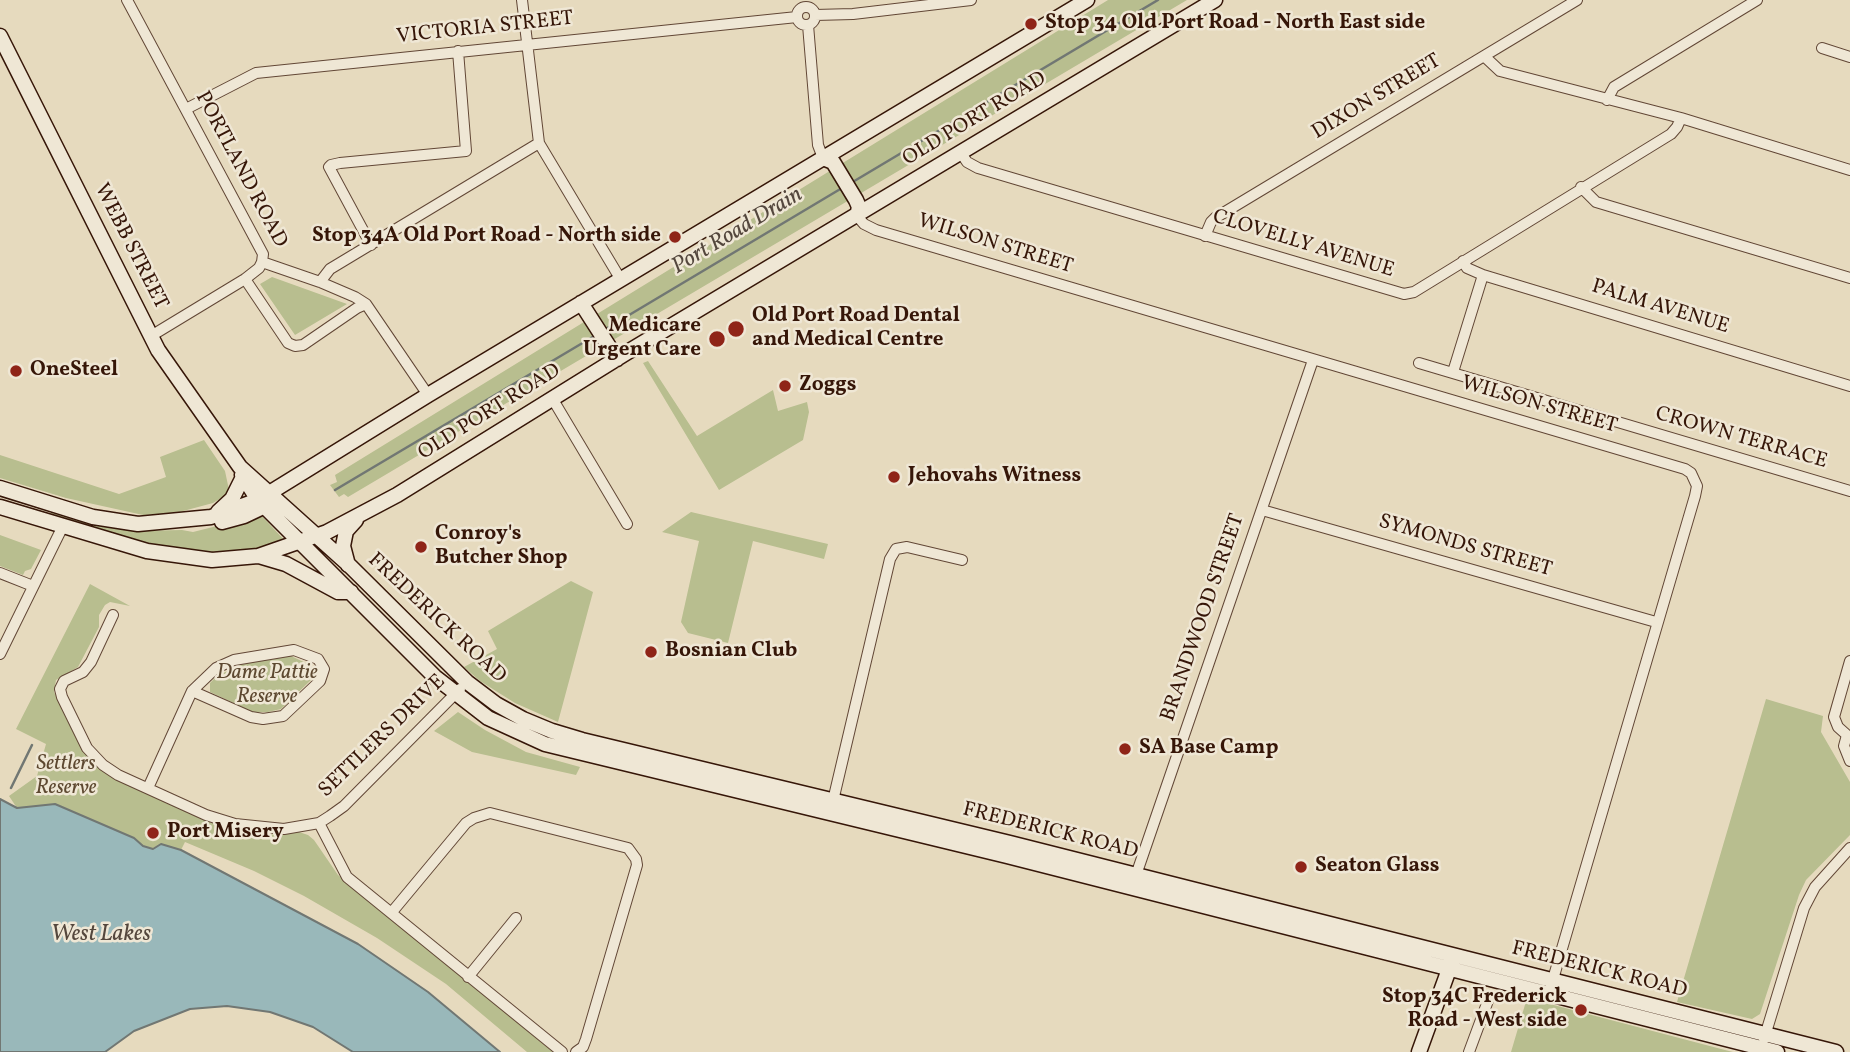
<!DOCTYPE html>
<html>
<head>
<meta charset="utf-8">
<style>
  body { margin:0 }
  canvas { display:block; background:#e6dabe }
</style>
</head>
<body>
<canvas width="1850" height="1052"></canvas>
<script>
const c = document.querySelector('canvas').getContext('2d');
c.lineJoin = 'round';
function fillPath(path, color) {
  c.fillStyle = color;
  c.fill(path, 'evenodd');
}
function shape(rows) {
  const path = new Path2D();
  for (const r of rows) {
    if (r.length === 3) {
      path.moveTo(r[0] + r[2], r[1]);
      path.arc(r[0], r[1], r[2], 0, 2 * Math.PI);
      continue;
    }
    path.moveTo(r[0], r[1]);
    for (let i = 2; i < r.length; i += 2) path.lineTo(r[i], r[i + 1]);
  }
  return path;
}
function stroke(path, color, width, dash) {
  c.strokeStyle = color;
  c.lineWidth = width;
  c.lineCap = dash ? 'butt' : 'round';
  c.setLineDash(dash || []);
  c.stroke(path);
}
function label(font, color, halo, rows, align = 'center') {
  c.font = font + ' Vollkorn,serif';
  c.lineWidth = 5;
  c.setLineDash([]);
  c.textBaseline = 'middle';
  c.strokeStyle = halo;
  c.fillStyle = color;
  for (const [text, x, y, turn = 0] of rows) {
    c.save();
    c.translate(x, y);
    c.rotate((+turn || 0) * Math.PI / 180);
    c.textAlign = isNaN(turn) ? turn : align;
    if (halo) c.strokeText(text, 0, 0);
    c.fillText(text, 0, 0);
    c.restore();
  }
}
fillPath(shape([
  [1108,0,1187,0,348,497,344,494,339,497,330,485,337,482,335,475],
  [272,277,347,304,295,335,260,284],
  [648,361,697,436,773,390,778,411,807,402,809,412,803,440,719,490,643,363],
  [204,440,225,471,229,490,226,495,213,503,172,514,143,515,66,498,0,478,0,455,119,494,166,477,160,457],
  [51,512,101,525,135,531,182,530,193,532,261,515,286,542,264,549,226,553,195,552,144,542,96,530,51,514],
  [691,512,828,544,824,559,753,541,728,643,688,633,681,622,699,541,662,532],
  [0,535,41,550,31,569,25,571,23,575,0,566],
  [571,581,593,592,558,722,515,703,480,681,464,667,497,649,488,631],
  [90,584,130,606,110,602,105,605,99,615,99,627,78,667,56,680,54,692,81,746,90,759,112,777,217,823,249,832,278,835,299,832,308,835,314,840,338,875,553,1052,527,1052,446,984,377,938,304,896,254,871,185,842,181,850,162,844,153,849,143,846,134,838,55,805,17,808,9,796,37,776,46,744,16,729],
  [291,656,308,664,315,670,312,679,281,709,268,712,253,712,210,692,210,683,217,676,242,664],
  [1766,699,1823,716,1821,732,1850,782,1850,835,1806,880,1799,895,1760,1014,1752,1019,1677,1002],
  [458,712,485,730,526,752,580,767,576,775,472,752,434,731],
  [1527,998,1725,1050,1733,1052,1511,1052]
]), '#b8be8f');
const water = shape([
  [0,799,17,808,55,804,134,838,143,846,153,849,161,844,181,850,358,944,428,992,500,1052,353,1052,313,1027,270,1012,227,1006,190,1009,134,1031,105,1052,0,1052,0,799]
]);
fillPath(water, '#99b8ba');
stroke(water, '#717773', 2);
stroke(shape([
  [851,183,1158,0],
  [604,330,842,188],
  [335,490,596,335],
  [11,788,32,745]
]), '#717773', 2.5);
const street = shape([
  [127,0,263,254,262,262,320,282,355,297,366,304,428,395],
  [522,0,539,143,621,280],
  [806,16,9],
  [815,15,853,14,971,0],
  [808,25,818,145,823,158],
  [1822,48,1850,57],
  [1484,56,1500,71,1681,118,1850,170],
  [1607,100,1614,87,1757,0],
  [186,109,256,73,797,17],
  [961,153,967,162,978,168,1404,294,1414,292,1671,134,1677,127,1681,118],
  [1581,187,1596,202,1850,278],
  [857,216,864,224,876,230,1685,469,1691,473,1697,486,1695,496,1551,986],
  [1205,236,1211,222,1215,218,1577,0],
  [371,245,329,167,331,165,340,163,466,151,458,51],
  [1463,261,1467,268,1483,275,1850,386],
  [245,279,288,343,295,346,303,345,357,308,366,304],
  [320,282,330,269,539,143],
  [151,336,245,279,259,268,262,262],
  [1419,363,1850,491],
  [1453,372,1483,275],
  [552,398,627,524],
  [1262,510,1656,622],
  [0,573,33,586],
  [113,615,91,662,83,672,64,681,60,689,62,697,87,748,103,765,118,775,206,815,235,824,284,829,319,823,330,816,344,806,460,689],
  [0,654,63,526],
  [1850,661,1834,717,1838,727,1847,735,1844,746,1850,761],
  [148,788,192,691,216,668,234,660,294,650,318,659,324,669,320,681,283,716,263,719,251,717,192,691],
  [832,805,890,559,896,549,907,547,962,560],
  [319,823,347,877,562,1052],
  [1135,878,1313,360],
  [392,912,466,823,474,818,490,813,628,848,636,859,637,865,586,1039,583,1047,576,1052],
  [468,977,516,918],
  [1764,1039,1804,908,1815,887,1850,848],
  [1469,1052,1489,998]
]);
const secondary = shape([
  [0,36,158,350,240,467,349,565,467,682,496,704,523,719,552,731,582,740,1010,843,1836,1052],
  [823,158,833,162,856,200,859,207,857,216],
  [581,303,617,359],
  [242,475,258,500,435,677,488,718,545,744,1007,856,1777,1052],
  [0,488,93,517,138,524,211,517,258,500,428,395,1087,0],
  [0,507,147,551,212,560,258,556,327,532,397,495,626,353,1215,0],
  [218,512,232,499,243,477],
  [222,522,244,516,265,506],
  [259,556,286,564,338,592,351,592],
  [348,565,343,546,346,531,356,520],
  [1419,1052,1452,961]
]);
stroke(street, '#624736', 12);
stroke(secondary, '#361608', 17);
stroke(street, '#efe7d5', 10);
stroke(secondary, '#efe7d5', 14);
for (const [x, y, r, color] of [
  [1031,24,7,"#8f2418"],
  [675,237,7,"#8f2418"],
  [736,329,9,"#8f2418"],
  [717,339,9,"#8f2418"],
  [16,371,7,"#8f2418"],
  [785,386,7,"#8f2418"],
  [894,477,7,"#8f2418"],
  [421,547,7,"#8f2418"],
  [651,652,7,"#8f2418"],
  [1125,749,7,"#8f2418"],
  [153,833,7,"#8f2418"],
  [1301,867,7,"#8f2418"],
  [1581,1010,7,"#8f2418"]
]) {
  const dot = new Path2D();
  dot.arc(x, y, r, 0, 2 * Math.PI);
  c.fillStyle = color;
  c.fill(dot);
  stroke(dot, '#efe7d5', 2.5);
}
label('bold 21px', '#361608', '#efe7d5', [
  ["Stop 34 Old Port Road - North East side",1045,24],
  ["Stop 34A Old Port Road - North side",661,237,"right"],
  ["Old Port Road Dental",752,317],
  ["and Medical Centre",752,341],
  ["Medicare",701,327,"right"],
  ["Urgent Care",701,351,"right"],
  ["OneSteel",30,371],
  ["Zoggs",799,386],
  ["Jehovahs Witness",908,477],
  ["Conroy's",435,535],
  ["Butcher Shop",435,559],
  ["Bosnian Club",665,652],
  ["SA Base Camp",1139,749],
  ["Port Misery",167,833],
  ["Seaton Glass",1315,867],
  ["Stop 34C Frederick",1567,998,"right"],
  ["Road - West side",1567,1022,"right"]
], 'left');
label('21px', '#361608', '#efe7d5', [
  ["VICTORIA STREET",485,29,-6],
  ["DIXON STREET",1377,98,-31],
  ["OLD PORT ROAD",975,120,-31],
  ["PORTLAND ROAD",240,170,62],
  ["WILSON STREET",995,245,17],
  ["CLOVELLY AVENUE",1303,245,17],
  ["WEBB STREET",130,247,63],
  ["PALM AVENUE",1660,308,17],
  ["WILSON STREET",1539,406,16],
  ["OLD PORT ROAD",490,413,-32],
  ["CROWN TERRACE",1741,439,16],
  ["SYMONDS STREET",1465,547,16],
  ["BRANDWOOD STREET",1204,618,-71],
  ["FREDERICK ROAD",436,619,43],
  ["SETTLERS DRIVE",383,737,-44],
  ["FREDERICK ROAD",1050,832,14],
  ["FREDERICK ROAD",1599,971,14]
]);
label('italic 21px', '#5d4830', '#efe7d5', [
  ["Dame Pattie",267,674],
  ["Reserve",267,698],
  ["Settlers",66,765],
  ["Reserve",66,789]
]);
label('italic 23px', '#54473d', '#efe7d5', [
  ["Port Road Drain",738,232,-31],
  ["West Lakes",101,936]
]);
</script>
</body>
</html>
